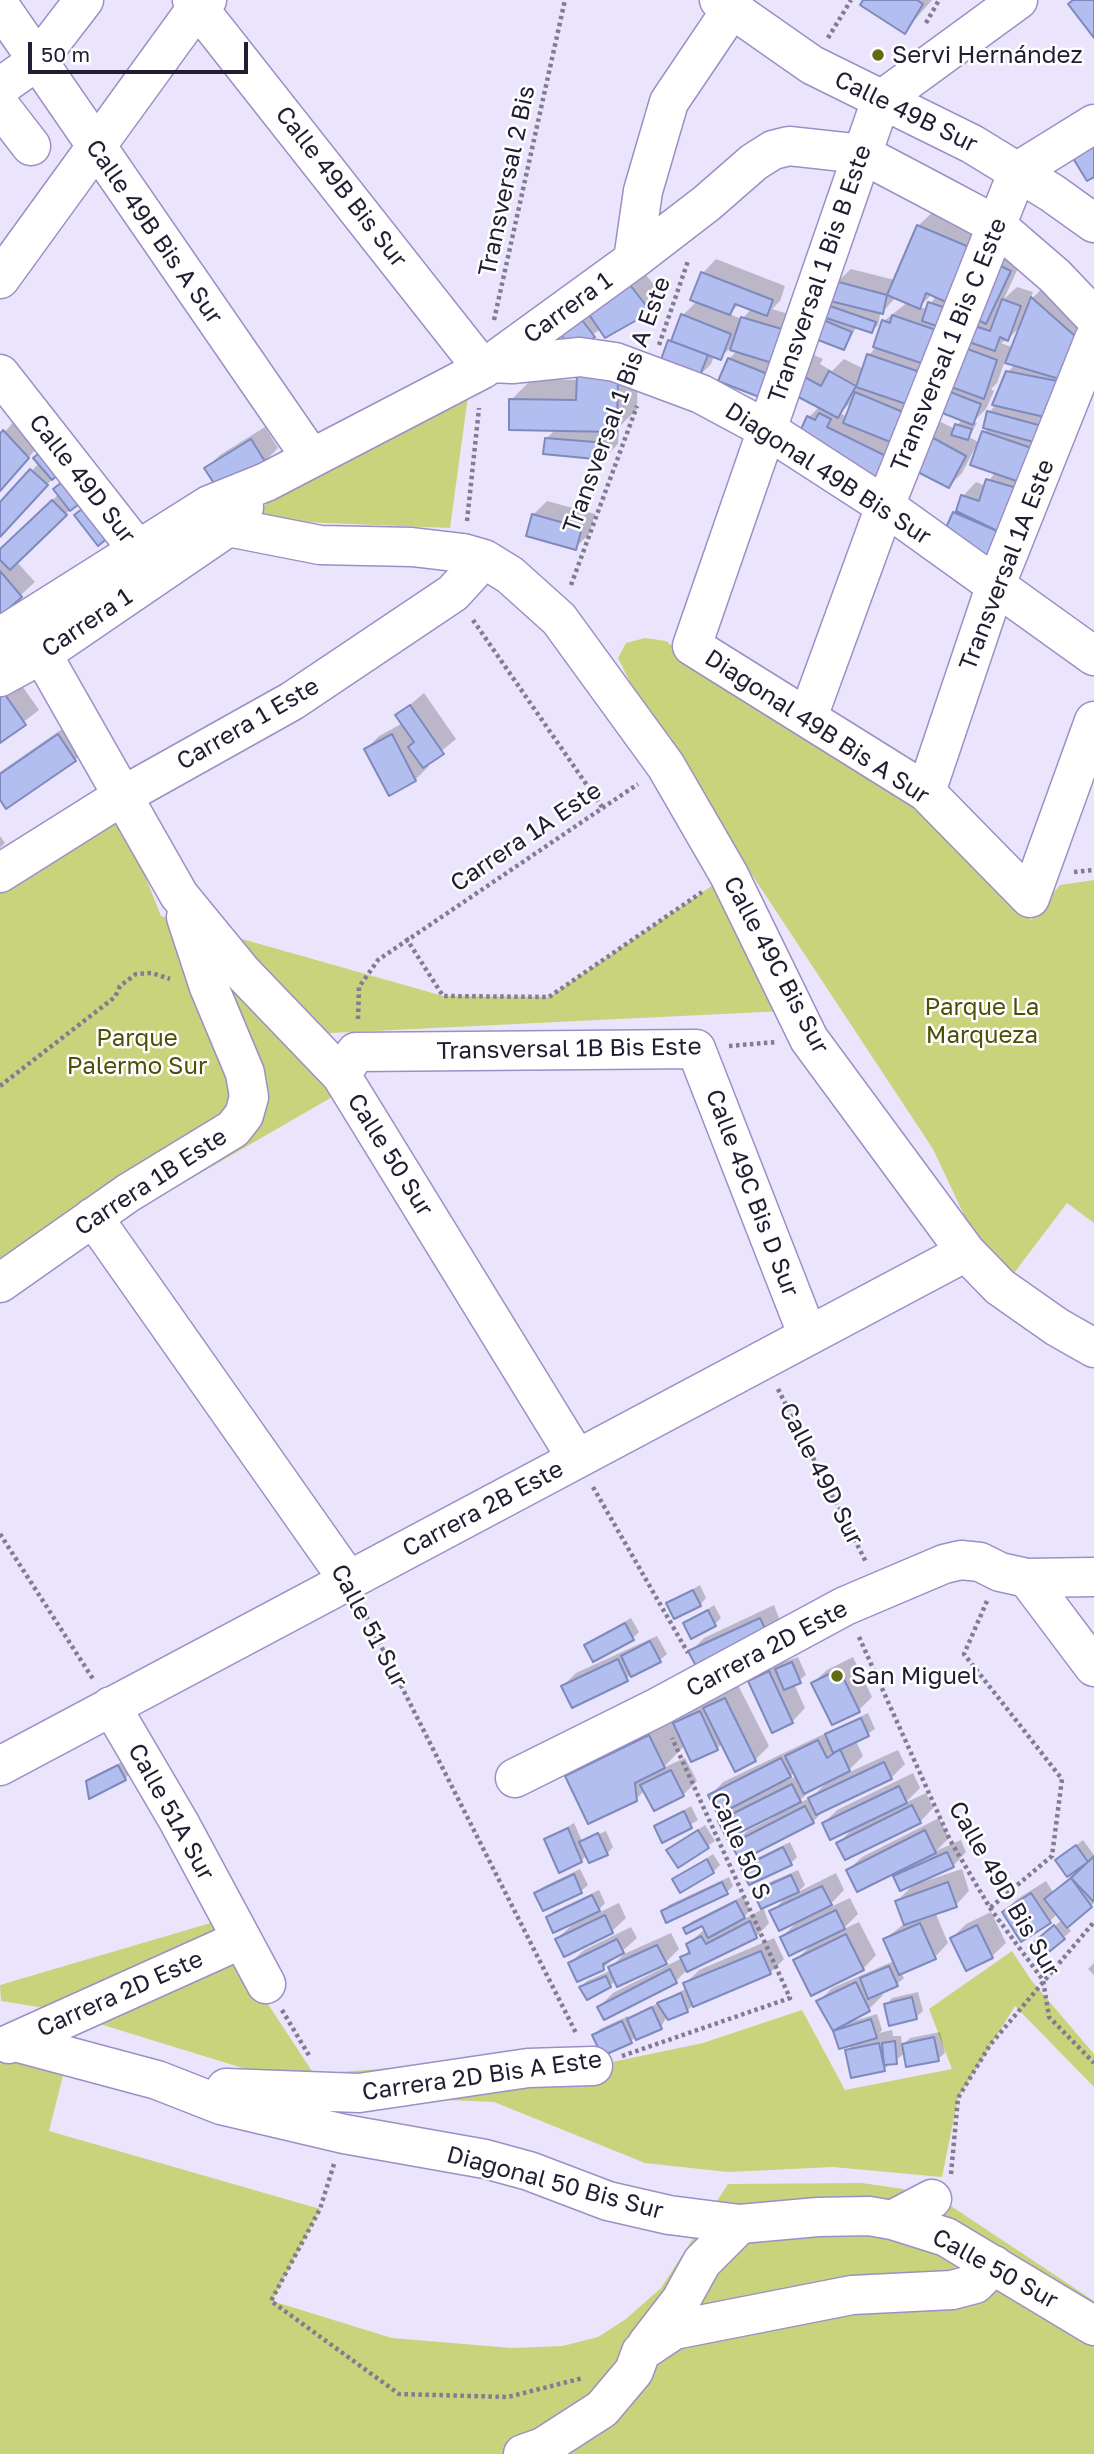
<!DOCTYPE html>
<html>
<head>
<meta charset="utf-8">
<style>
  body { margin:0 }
  #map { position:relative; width:1094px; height:2454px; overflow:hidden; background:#eae5fc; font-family:"Golos Text",sans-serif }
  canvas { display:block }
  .scale { position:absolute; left:28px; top:42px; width:220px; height:32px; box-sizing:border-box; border:4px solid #231d32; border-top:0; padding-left:9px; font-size:21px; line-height:24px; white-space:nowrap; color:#231d32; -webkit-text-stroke:5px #fff; paint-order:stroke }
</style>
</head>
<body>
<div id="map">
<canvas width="1094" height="2454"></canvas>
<div class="scale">50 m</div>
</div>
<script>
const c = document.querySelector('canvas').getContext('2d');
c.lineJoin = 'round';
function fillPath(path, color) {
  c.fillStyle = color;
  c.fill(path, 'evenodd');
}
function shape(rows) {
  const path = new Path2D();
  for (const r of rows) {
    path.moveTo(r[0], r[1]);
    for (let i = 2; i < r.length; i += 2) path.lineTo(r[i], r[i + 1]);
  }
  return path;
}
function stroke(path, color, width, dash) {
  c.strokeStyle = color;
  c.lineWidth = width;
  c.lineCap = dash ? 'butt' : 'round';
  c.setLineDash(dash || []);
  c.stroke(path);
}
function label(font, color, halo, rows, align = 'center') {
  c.font = font + ' "Golos Text",sans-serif';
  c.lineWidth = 5;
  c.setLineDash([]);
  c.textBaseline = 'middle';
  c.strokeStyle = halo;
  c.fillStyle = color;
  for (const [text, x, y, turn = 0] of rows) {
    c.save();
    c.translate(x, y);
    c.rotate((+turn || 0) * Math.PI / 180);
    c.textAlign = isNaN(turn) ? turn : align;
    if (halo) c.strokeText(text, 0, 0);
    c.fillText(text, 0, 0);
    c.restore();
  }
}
fillPath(shape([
  [469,389,450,528,252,520,271,499],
  [645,638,666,641,703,671,918,802,1031,920,1060,885,1094,880,1094,1223,1067,1203,1011,1277,973,1234,933,1149,743,861,630,682,618,658,626,643],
  [113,817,143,871,161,916,443,996,549,997,713,885,784,1011,331,1033,304,1051,339,1093,90,1237,0,1301,0,891],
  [214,1922,327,2094,51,2009,1,2001,0,1985],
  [1012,1951,1031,1980,1094,2054,1094,2087,1015,2006,958,2098,942,2177,833,2167,728,2172,645,2163,494,2102,354,2096,339,2072,418,2066,593,2066,703,2043,802,2010,845,2090,952,2069,929,2009],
  [0,2035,70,2048,49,2131,320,2209,272,2301,392,2338,512,2348,563,2346,598,2337,626,2319,661,2288,728,2184,862,2183,903,2189,945,2202,1094,2301,1094,2454,0,2454]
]), '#c8d37b');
fillPath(shape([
  [865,0,932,0,904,32],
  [939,206,988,226,954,303,893,466,809,417,820,406,793,392,812,354,823,359,820,364,832,371,844,359,864,369,869,355,877,346,884,321,908,302,896,297,880,315,878,325,872,331,857,326,844,348,816,337,829,306,835,300,837,282,851,269,895,280,918,226],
  [932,294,936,296,927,309,919,307],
  [854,399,847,417,840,413],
  [1005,249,1023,257,1004,299,1017,287,1033,292,1030,300,1046,285,1088,322,1006,549,954,513,963,496,976,482,986,486,995,472,975,448,962,473,949,486,927,435,941,422,955,429,962,419,934,408],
  [1022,325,1011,347,1001,343,1008,339],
  [1005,361,1015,364,1008,372,997,404,989,412,985,426,988,427,980,443,969,437,977,423,973,422,986,409,994,391,991,389,997,383],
  [716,259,785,286,780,301,772,309,805,319,780,384,729,359,737,351,730,348,720,358,714,356,711,364,697,378,661,364,683,315,697,301,692,299,703,273],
  [739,304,752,308,742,319,729,314],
  [641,269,664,297,650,311,605,336,601,329,572,348,561,332],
  [638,356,637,409,616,430,619,430,618,444,604,458,546,439,556,429,511,400,532,379,578,380],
  [18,417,41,443,0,491,0,437],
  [265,427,278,448,265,461,206,468,220,455],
  [40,462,58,473,0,536,0,505],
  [88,493,16,561,35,582,0,614,0,549,59,494],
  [547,501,595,514,589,534,575,548,533,515],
  [18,680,39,710,0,740,0,693],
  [424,693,456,739,427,763,429,766,415,780,389,793,366,749,379,736,403,723,398,715],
  [72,722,89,746,75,760,7,807,0,797,0,772],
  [0,836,5,843,0,848],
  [700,1585,706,1598,700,1605,668,1603],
  [714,1605,721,1618,715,1624,685,1624],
  [774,1605,779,1618,766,1632,691,1651,704,1638],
  [631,1618,639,1632,633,1638,586,1645],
  [657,1636,667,1654,660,1660,573,1706,563,1686,576,1673],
  [798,1657,806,1675,794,1684,805,1708,792,1722,751,1681,764,1667,783,1659,784,1662],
  [853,1657,872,1697,859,1710,813,1683,827,1670],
  [738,1685,769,1746,755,1760,722,1743,717,1749,685,1745,663,1768,685,1758,697,1781,683,1795,645,1790,636,1799,567,1777,587,1756,670,1716,674,1725,689,1710],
  [868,1713,875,1729,856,1741,863,1756,845,1774,898,1750,905,1764,891,1778,825,1809,813,1822,733,1845,747,1831,774,1817,773,1814,720,1821,736,1805,710,1796,723,1782],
  [844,1746,845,1747,821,1765,819,1762],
  [795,1772,797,1776,786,1781,786,1780],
  [828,1781,812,1797,795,1805,812,1789],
  [125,1760,131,1772,125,1779,88,1781],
  [913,1773,920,1788,905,1803,926,1793,933,1808,920,1822,838,1844,854,1827,824,1823,837,1810],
  [691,1806,698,1820,663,1841,656,1826],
  [939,1818,949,1838,936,1851,961,1840,966,1852,953,1866,895,1876,904,1868,848,1870,862,1857],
  [574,1823,582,1841,606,1831,613,1847,607,1854,587,1855,581,1861,546,1839],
  [705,1825,715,1841,678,1866,668,1850],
  [1083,1840,1094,1855,1094,1903,1067,1926,1071,1931,1064,1937,1039,1958,1037,1941,1063,1919,1058,1913,1050,1921,1004,1912,1017,1899,1046,1881,1053,1892,1070,1877,1058,1860],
  [790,1842,797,1857,791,1863,743,1868,749,1862],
  [713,1854,720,1865,713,1872,674,1880],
  [580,1869,588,1885,581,1891,536,1893,543,1887],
  [962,1869,969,1891,956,1905,935,1912,948,1943,935,1957,901,1972,904,1978,897,1984,881,1992,883,1995,869,2009,847,2023,877,2014,882,2030,879,2033,892,2030,893,2036,901,2036,902,2046,910,2038,940,2032,945,2053,938,2059,905,2053,884,2069,847,2051,855,2042,840,2047,818,2002,832,1988,894,1961,885,1939,905,1923,897,1901,913,1885],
  [798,1870,805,1885,798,1892,836,1873,844,1890,826,1909,850,1898,858,1914,842,1930,859,1922,876,1955,863,1969,795,1961,812,1944,782,1937,799,1920,772,1912,787,1896,763,1907,769,1923,756,1937,687,1970,676,1981,599,2007,613,1993,682,1958,690,1949,688,1944,705,1929,702,1924,685,1929,691,1922,743,1896,750,1910,742,1920,763,1909,755,1892,761,1886],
  [729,1877,733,1886,727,1892,663,1911,669,1905],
  [599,1890,605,1903,594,1915,619,1903,626,1918,612,1931,564,1954,557,1939,576,1921,548,1918,555,1911],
  [991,1912,1006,1943,992,1956,967,1968,952,1938,966,1924],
  [631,1927,637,1938,603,1968,570,1963,584,1950],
  [671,1933,679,1949,664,1964,616,1980,610,1986,581,1987,587,1981,612,1970,611,1967,624,1954],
  [774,1938,784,1959,770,1973,694,2004,687,2011,666,2018,661,2027,636,2036,631,2041,594,2036,600,2029,628,2016,629,2018,687,1988,685,1984,699,1970],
  [1094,1963,1094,1975,1088,1969],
  [918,1992,923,2011,916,2017,886,2005,892,1998]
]), '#0003');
const building = shape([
  [863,0,917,0,923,4,905,34,860,5,863,0],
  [1073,0,1094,0,1094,38,1068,4,1073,0],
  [1094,141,1094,177,1087,181,1071,155,1094,141],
  [917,225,969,247,946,302,926,293,920,309,887,295,917,225],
  [990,261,1011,271,986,324,966,314,990,261],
  [701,272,773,300,767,316,735,304,730,315,690,300,701,272],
  [627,281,651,312,605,338,586,310,627,281],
  [835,281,887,295,883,314,830,301,835,281],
  [1031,297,1075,336,1063,380,1005,363,1031,297],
  [1002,299,1021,306,1008,341,1000,337,995,351,960,339,966,323,990,331,1002,299],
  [928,302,949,309,943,328,922,321,928,302],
  [827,305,876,322,872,333,823,317,827,305],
  [681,314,731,334,721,360,671,341,681,314],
  [578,315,595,337,571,351,559,331,578,315],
  [892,315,939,331,927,365,873,347,882,320,890,323,892,315],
  [741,317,792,332,782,366,730,350,741,317],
  [821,319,852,332,844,350,813,338,821,319],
  [668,340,708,355,698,380,659,365,668,340],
  [957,345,997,360,984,399,943,384,957,345],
  [867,354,923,373,912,406,856,387,867,354],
  [728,358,775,377,767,400,718,381,728,358],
  [829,371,856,386,838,418,791,393,801,375,821,386,829,371],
  [1006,371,1057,381,1049,418,992,405,1006,371],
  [577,375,618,376,617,432,509,430,509,399,576,400,577,375],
  [940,388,981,404,973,425,932,409,940,388],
  [855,392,910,415,898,445,843,423,855,392],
  [987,411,1042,426,1037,443,983,428,987,411],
  [819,413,831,419,827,427,892,459,880,482,796,440,807,416,815,420,819,413],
  [955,424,972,429,968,440,951,435,955,424],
  [3,430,29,458,0,491,0,434,3,430],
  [982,431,1040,451,1028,485,970,465,982,431],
  [926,434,966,456,949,488,908,467,926,434],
  [545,438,607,443,605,460,543,454,545,438],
  [251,439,266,463,219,491,204,468,251,439],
  [43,450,61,472,52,480,33,458,43,450],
  [30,469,48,485,0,537,0,502,30,469],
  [66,479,83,501,70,511,53,489,66,479],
  [986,479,1020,489,1006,535,956,511,961,495,979,501,986,479],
  [52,500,67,515,10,570,0,560,0,549,52,500],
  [86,506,110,536,98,546,74,515,86,506],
  [953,512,1006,535,992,564,940,541,953,512],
  [532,514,582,528,576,550,526,536,532,514],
  [0,571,22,597,0,616,0,571],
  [4,693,26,725,0,743,0,695,4,693],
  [410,705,444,754,423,768,408,747,414,742,395,715,410,705],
  [58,734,76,761,6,809,0,800,0,774,58,734],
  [392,734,416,781,389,796,364,749,392,734],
  [693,1590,701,1606,674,1619,666,1603,693,1590],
  [708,1610,716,1626,691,1639,683,1623,708,1610],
  [760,1618,767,1633,696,1666,688,1651,760,1618],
  [625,1623,634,1640,593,1662,584,1645,625,1623],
  [650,1641,661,1662,631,1677,621,1656,650,1641],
  [618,1659,628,1681,572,1708,561,1686,618,1659],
  [792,1662,801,1683,784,1690,775,1669,792,1662],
  [839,1669,860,1712,832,1725,811,1683,839,1669],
  [769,1671,793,1723,772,1733,748,1681,769,1671],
  [725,1698,756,1761,735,1772,703,1708,725,1698],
  [700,1711,718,1750,691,1762,673,1723,700,1711],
  [861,1718,869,1736,833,1753,825,1734,861,1718],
  [649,1735,665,1768,635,1783,637,1801,588,1824,565,1776,649,1735],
  [818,1740,827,1758,840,1749,850,1771,804,1794,785,1756,818,1740],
  [781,1758,791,1777,718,1815,708,1795,781,1758],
  [884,1762,892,1779,816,1815,808,1798,884,1762],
  [118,1765,126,1780,89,1799,86,1781,118,1765],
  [671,1770,684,1796,654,1811,640,1785,671,1770],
  [792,1784,801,1802,727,1839,718,1821,792,1784],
  [899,1786,907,1803,830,1840,822,1823,899,1786],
  [912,1805,921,1823,845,1860,836,1843,912,1805],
  [805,1806,814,1823,740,1861,731,1844,805,1806],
  [684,1811,692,1828,662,1843,654,1826,684,1811],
  [568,1828,582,1862,559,1873,544,1839,568,1828],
  [698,1830,709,1848,678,1868,666,1850,698,1830],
  [925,1830,936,1853,857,1892,846,1870,925,1830],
  [598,1833,608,1855,589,1863,579,1842,598,1833],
  [1076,1845,1088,1862,1067,1877,1055,1860,1076,1845],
  [783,1847,792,1865,749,1885,741,1868,783,1847],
  [947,1852,954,1867,900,1891,893,1876,947,1852],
  [1094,1856,1094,1901,1093,1901,1071,1878,1094,1856],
  [707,1859,714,1873,680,1893,672,1879,707,1859],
  [574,1874,582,1893,543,1911,534,1893,574,1874],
  [791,1875,799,1892,761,1909,753,1892,791,1875],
  [1071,1878,1092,1907,1067,1928,1044,1899,1071,1878],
  [722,1882,728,1894,666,1923,661,1911,722,1882],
  [948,1882,957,1907,904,1925,895,1901,948,1882],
  [822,1886,832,1905,779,1931,769,1911,822,1886],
  [1031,1893,1051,1923,1021,1942,1002,1912,1031,1893],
  [592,1895,600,1911,553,1933,546,1917,592,1895],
  [736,1901,745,1918,708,1938,702,1926,686,1934,683,1928,736,1901],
  [836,1910,845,1929,789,1956,780,1937,836,1910],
  [605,1915,613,1933,564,1957,555,1939,605,1915],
  [750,1921,757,1938,687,1972,680,1957,690,1953,686,1944,701,1936,706,1944,750,1921],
  [920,1923,936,1959,899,1975,883,1939,920,1923],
  [977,1925,993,1958,966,1971,950,1938,977,1925],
  [1054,1925,1065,1939,1039,1960,1028,1947,1054,1925],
  [846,1934,864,1970,811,1996,793,1960,846,1934],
  [617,1939,624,1953,603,1964,604,1970,577,1982,568,1963,617,1939],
  [657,1945,667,1964,617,1987,608,1967,657,1945],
  [761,1951,771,1974,693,2007,683,1983,761,1951],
  [889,1966,898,1986,868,1999,860,1978,889,1966],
  [670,1969,677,1983,604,2020,597,2007,670,1969],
  [606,1976,611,1987,587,2000,579,1987,606,1976],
  [856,1982,870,2011,833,2031,816,2001,856,1982],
  [681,1993,688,2012,668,2020,657,2003,681,1993],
  [912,1997,917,2019,889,2026,884,2004,912,1997],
  [652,2007,662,2029,636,2040,627,2019,652,2007],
  [871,2019,877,2038,839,2049,833,2031,871,2019],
  [622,2021,632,2043,602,2056,592,2035,622,2021],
  [934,2037,939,2061,906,2067,902,2044,934,2037],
  [895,2041,897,2064,884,2065,882,2043,895,2041],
  [879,2043,885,2071,851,2078,845,2050,879,2043]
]);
fillPath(building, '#b3bef0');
stroke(building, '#7e89bd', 2);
const minor = shape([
  [192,0,483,369],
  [719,0,812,65,972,144,1052,193,1094,223],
  [1018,0,881,100,692,646,926,792,1030,898,1094,721],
  [0,6,310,456],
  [0,87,37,61,84,0],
  [0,106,31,146],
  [633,260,643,191,669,102,731,10],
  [0,279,198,6,207,0],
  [493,363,512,364,580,357,615,362,701,394,766,429,885,506,1094,656],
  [0,374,138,550],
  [209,505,228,527,320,545,412,547,463,553,484,559,510,575,559,619,666,766,729,875,809,1039,966,1252,1000,1287,1057,1327,1094,1348],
  [0,637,209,505,266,482,483,369,633,260,707,203,754,162,773,150,789,146,862,154,934,192,996,225,1055,276,1094,317],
  [42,654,179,895,243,973,341,1075,577,1459],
  [0,677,42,654,228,527,244,507],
  [808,717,885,506,1018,171,1094,124],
  [926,792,995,587,1094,339],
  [0,873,124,795,292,701,453,593,484,559],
  [341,1075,356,1052,696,1049,808,1336],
  [93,1217,349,1581],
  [0,1283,128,1193,233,1129,244,1115,249,1097,245,1073,209,987,186,917],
  [1027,1578,1094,1667],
  [111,1706,179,1822,266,1984],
  [0,1766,966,1252],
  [515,1778,658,1707,845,1606,944,1564,961,1560,980,1562,1000,1572,1027,1578,1094,1577],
  [15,2042,157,2080,221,2105,344,2134,485,2159,529,2171,608,2201,669,2215,740,2224,818,2217,869,2216,892,2220,946,2237,1094,2326],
  [9,2044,240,1940],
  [226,2088,359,2093,528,2068,593,2066],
  [892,2220,932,2199],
  [647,2344,681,2300,702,2262,740,2224],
  [523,2454,543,2447,602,2409,634,2371,641,2352,674,2330,852,2295,952,2290,975,2284,994,2265]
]);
stroke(minor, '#9c8fc5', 41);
stroke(shape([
  [926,23,939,0],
  [828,38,851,0],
  [494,320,565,0],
  [659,345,688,261],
  [467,521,479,408],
  [571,585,637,406],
  [473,620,602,807],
  [1074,872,1094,870],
  [406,938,443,996,549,997,702,892],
  [358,1019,359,987,378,960,638,784],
  [729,1046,776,1042],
  [0,1086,115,997,120,986,136,974,152,973,170,979],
  [778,1389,866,1562],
  [593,1487,688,1653],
  [0,1534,93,1679],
  [987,1601,964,1654,1062,1779,1052,1856,990,1908],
  [363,1610,576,2033],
  [859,1637,950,1840,990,1908,1043,1980,1049,2017,1094,2063],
  [282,2010,310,2057],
  [622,2056,790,1998,672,1738],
  [334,2164,320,2209,271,2301,399,2394,508,2397,583,2378],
  [951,2174,958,2098,990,2045,1094,1922]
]), '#817c92', 4.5, [3.5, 3.5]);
stroke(minor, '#fff', 38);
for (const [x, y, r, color] of [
  [878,55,7,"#636b10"],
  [837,1676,7,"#636b10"]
]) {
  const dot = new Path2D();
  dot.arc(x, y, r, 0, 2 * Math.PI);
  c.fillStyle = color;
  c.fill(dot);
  stroke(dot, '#fff', 2.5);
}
label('24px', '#231d32', '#fff', [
  ["Servi Hernández",892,55],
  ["San Miguel",851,1676]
], 'left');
label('24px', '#231d32', '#fff', [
  ["Calle 49B Sur",906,112,26],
  ["Transversal 2 Bis",507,181,-78],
  ["Calle 49B Bis Sur",341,187,52],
  ["Calle 49B Bis A Sur",154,232,55],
  ["Transversal 1 Bis B Este",820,274,-71],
  ["Carrera 1",568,308,-36],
  ["Transversal 1 Bis C Este",949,345,-68],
  ["Transversal 1 Bis A Este",617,405,-70],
  ["Diagonal 49B Bis Sur",828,474,33],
  ["Calle 49D Sur",82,479,52],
  ["Transversal 1A Este",1007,565,-69],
  ["Carrera 1",87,623,-34],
  ["Carrera 1 Este",248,724,-30],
  ["Diagonal 49B Bis A Sur",817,727,33],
  ["Carrera 1A Este",526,837,-34],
  ["Calle 49C Bis Sur",776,965,62],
  ["Transversal 1B Bis Este",569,1049,-1],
  ["Calle 50 Sur",390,1155,58],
  ["Carrera 1B Este",151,1182,-33],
  ["Calle 49C Bis D Sur",752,1193,69],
  ["Calle 49D Sur",821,1474,63],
  ["Carrera 2B Este",483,1509,-28],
  ["Calle 51 Sur",369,1626,62],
  ["Carrera 2D Este",767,1649,-28],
  ["Calle 51A Sur",171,1812,61],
  ["Calle 50 S",740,1846,66],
  ["Calle 49D Bis Sur",1004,1889,60],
  ["Carrera 2D Este",120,1994,-24],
  ["Carrera 2D Bis A Este",482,2076,-8],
  ["Diagonal 50 Bis Sur",555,2183,15],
  ["Calle 50 Sur",995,2269,29]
]);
label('24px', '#4a5107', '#fff', [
  ["Parque La",982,1007],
  ["Marqueza",982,1035],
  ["Parque",137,1038],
  ["Palermo Sur",137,1066]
]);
</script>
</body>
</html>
